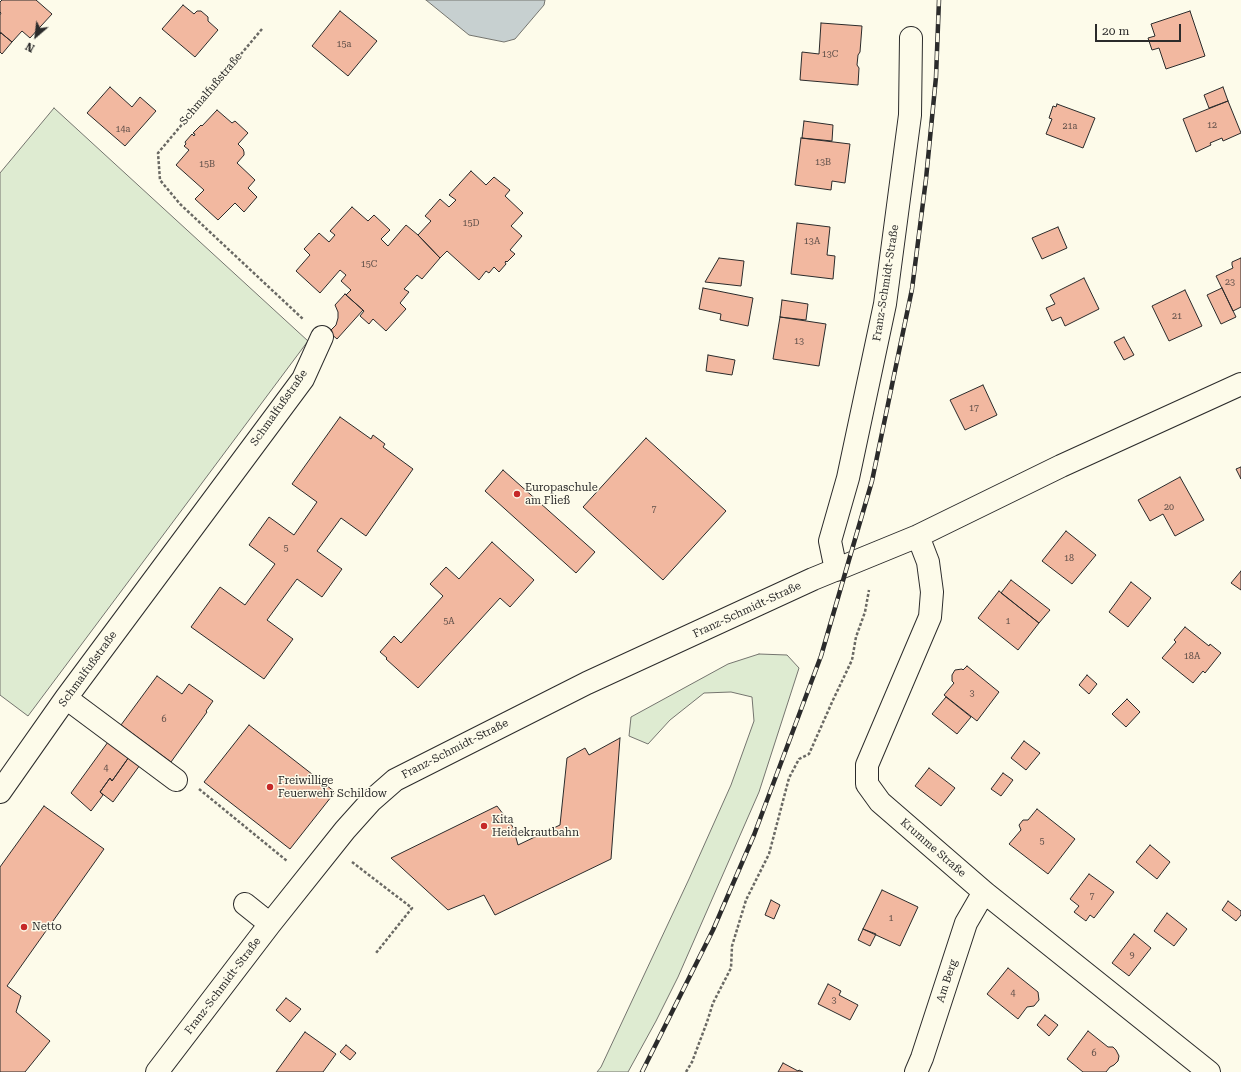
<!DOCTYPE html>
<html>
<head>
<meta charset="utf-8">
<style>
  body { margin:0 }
  #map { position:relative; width:1241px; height:1072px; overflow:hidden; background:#fdfbea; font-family:"Roboto Serif",serif }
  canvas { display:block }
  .north { position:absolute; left:16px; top:16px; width:40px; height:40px; -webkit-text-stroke:3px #fdfbea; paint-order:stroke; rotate:208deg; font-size:11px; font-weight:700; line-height:16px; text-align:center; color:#2b2b2b }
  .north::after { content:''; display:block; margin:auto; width:14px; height:18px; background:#2b2b2b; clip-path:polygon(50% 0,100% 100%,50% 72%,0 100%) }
  .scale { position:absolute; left:1095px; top:24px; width:86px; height:18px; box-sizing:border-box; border:2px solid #2b2b2b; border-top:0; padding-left:5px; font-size:12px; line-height:14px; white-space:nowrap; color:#2b2b2b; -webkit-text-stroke:3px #fdfbea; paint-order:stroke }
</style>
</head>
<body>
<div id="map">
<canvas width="1241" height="1072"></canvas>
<div class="north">N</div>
<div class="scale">20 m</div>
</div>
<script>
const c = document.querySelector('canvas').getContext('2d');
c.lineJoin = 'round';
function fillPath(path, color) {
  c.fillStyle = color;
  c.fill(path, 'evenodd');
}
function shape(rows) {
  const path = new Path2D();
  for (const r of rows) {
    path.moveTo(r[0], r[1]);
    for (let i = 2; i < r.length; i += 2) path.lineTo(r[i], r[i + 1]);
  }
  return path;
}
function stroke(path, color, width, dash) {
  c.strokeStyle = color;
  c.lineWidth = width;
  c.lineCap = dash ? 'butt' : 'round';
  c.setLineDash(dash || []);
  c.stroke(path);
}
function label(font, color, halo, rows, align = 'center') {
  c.font = font + ' "Roboto Serif",serif';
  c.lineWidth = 3;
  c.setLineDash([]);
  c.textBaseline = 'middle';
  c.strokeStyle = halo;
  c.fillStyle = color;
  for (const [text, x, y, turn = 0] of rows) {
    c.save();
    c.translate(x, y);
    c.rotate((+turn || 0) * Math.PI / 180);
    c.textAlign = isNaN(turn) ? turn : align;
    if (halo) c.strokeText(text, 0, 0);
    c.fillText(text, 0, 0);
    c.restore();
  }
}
const green = shape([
  [54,108,308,341,28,716,0,695,0,173,54,108],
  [759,654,787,655,799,668,759,792,678,977,656,1021,628,1072,597,1072,601,1067,689,879,731,785,754,721,752,697,731,692,704,693,670,720,648,744,629,736,631,717,728,664,759,654]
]);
fillPath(green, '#deebd1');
stroke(green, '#74746e', 1);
const water = shape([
  [426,0,545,0,544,5,515,39,504,42,469,35,426,0]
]);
fillPath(water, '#c7d0d0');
stroke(water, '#74746e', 1);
const building = shape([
  [2,0,36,0,52,14,30,38,22,31,12,42,0,32,0,15,1,13,0,12,0,2,2,0],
  [183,5,194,14,197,11,201,11,208,17,208,21,218,30,195,57,162,29,183,5],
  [340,11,377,41,348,76,312,46,340,11],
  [1190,11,1205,56,1166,69,1159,48,1152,50,1148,38,1155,36,1151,24,1190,11],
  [821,23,862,26,860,52,858,55,857,65,859,68,858,85,800,80,802,52,819,54,821,23],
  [1,33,12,42,2,54,0,52,0,34,1,33],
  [110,87,132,107,140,97,156,111,125,146,87,113,110,87],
  [1223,87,1228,101,1209,108,1204,95,1223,87],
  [1228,101,1241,133,1223,141,1222,138,1210,143,1211,145,1196,152,1183,119,1228,101],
  [1057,104,1095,118,1083,148,1046,134,1052,119,1049,118,1053,106,1056,107,1057,104],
  [217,110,232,123,235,121,248,133,238,144,243,149,244,152,244,155,237,163,255,180,248,188,257,197,244,212,235,203,218,220,195,199,204,190,176,165,189,150,184,146,186,144,185,142,192,134,194,136,195,134,193,133,201,125,202,126,217,110],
  [804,121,833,125,832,141,802,138,804,121],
  [801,138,850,144,845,183,832,181,831,190,795,185,801,138],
  [471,171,486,185,494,177,510,190,505,196,523,213,511,226,522,236,510,250,515,254,507,262,506,261,505,262,506,264,499,272,494,267,489,273,486,271,479,280,447,251,440,258,418,235,431,221,425,216,440,199,449,207,456,200,449,195,471,171],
  [352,207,368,221,374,215,390,230,381,239,388,246,406,225,418,235,440,258,422,279,417,275,404,289,409,292,400,303,406,309,386,331,373,319,369,324,360,316,364,311,346,295,351,290,341,281,346,275,340,270,320,293,296,271,310,255,304,249,319,233,329,242,335,235,330,231,352,207],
  [797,223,830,227,827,255,835,256,833,279,791,274,797,223],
  [1058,227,1067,248,1042,259,1032,238,1058,227],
  [719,258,744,261,741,286,705,282,719,258],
  [1241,258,1241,307,1233,311,1216,276,1233,268,1232,265,1232,262,1241,258],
  [1084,278,1099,309,1065,326,1061,317,1052,321,1046,308,1055,304,1050,295,1084,278],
  [703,288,753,298,748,326,720,320,721,314,699,309,703,288],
  [1222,288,1236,317,1221,324,1207,295,1222,288],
  [1185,290,1202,326,1169,341,1152,306,1185,290],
  [345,294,363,310,337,339,329,332,336,325,338,318,338,312,335,305,345,294],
  [782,300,808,304,806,320,780,317,782,300],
  [780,317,826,324,819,366,773,359,780,317],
  [1124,337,1134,355,1124,360,1114,342,1124,337],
  [708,355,735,360,732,375,706,371,708,355],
  [983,385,997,415,965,430,950,400,983,385],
  [340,417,371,439,373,435,385,444,383,447,413,469,366,536,341,518,317,551,342,569,322,597,297,579,267,620,293,639,264,679,191,627,220,587,245,605,275,564,249,545,269,517,294,535,317,502,292,484,340,417],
  [646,438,726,511,663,580,583,507,646,438],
  [1241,467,1241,479,1236,469,1241,467],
  [503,470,595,552,576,573,485,491,503,470],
  [1180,477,1204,520,1175,536,1163,514,1150,521,1138,500,1180,477],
  [1066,531,1096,555,1072,584,1042,561,1066,531],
  [492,542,534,580,510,607,500,598,418,688,386,659,387,658,380,652,394,636,401,643,443,596,430,584,446,567,459,579,492,542],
  [1241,571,1241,590,1231,583,1241,571],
  [1011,580,1050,610,1039,623,1001,593,1011,580],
  [1131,582,1151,598,1128,627,1109,612,1131,582],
  [999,591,1039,623,1018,650,978,618,999,591],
  [1185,627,1209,646,1210,644,1221,653,1205,673,1203,671,1193,683,1162,658,1176,642,1174,640,1185,627],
  [967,666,999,692,977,721,944,695,954,683,952,681,952,675,955,670,962,669,963,670,967,666],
  [1087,675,1097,684,1089,694,1079,685,1087,675],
  [157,676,182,694,189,684,213,701,206,711,207,712,171,762,121,725,157,676],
  [946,697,971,717,957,734,932,714,946,697],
  [1127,699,1140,712,1126,727,1112,714,1127,699],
  [249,725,335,792,290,849,204,782,249,725],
  [620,738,611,859,495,915,484,895,448,910,391,858,497,806,513,827,518,845,560,825,567,758,585,748,589,755,620,738],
  [1024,741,1040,753,1026,770,1011,758,1024,741],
  [108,742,129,757,112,781,110,778,100,792,103,795,91,811,71,793,108,742],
  [129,757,140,765,113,802,100,792,110,778,112,781,129,757],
  [929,768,955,788,941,806,915,786,929,768],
  [1003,773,1013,780,1001,796,991,789,1003,773],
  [44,806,104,849,7,986,21,996,16,1012,50,1041,25,1072,0,1072,0,867,44,806],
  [1037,809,1075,839,1048,874,1009,844,1021,830,1019,825,1023,820,1028,820,1037,809],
  [1150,845,1170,862,1157,879,1136,862,1150,845],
  [1089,874,1114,892,1094,918,1090,915,1086,921,1074,912,1079,906,1070,899,1089,874],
  [882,890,918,907,900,946,863,929,882,890],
  [771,900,780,905,774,919,765,915,771,900],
  [1228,901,1241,911,1241,915,1236,921,1222,910,1228,901],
  [1167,913,1187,929,1174,946,1154,931,1167,913],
  [863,929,876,934,870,946,858,940,863,929],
  [1134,934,1151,948,1129,976,1112,963,1134,934],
  [1008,968,1038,992,1039,1000,1034,1006,1027,1007,1018,1019,987,994,1008,968],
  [828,984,841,991,839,995,858,1005,850,1020,818,1004,828,984],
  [286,998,301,1009,290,1022,276,1010,286,998],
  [1045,1015,1058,1025,1049,1036,1037,1025,1045,1015],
  [1088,1031,1108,1047,1113,1047,1116,1050,1119,1056,1118,1061,1114,1065,1110,1067,1106,1072,1083,1072,1067,1059,1088,1031],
  [305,1032,336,1054,323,1072,276,1072,305,1032],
  [346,1045,356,1053,350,1060,340,1052,346,1045],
  [783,1063,798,1071,799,1070,803,1072,778,1072,783,1063]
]);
fillPath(building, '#f2b8a0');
stroke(building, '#2b2b2b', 1);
const minor = shape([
  [918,536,928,562,932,592,930,617,867,765,867,784,880,802,984,892,1209,1072],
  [836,570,830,541,848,478,885,304,910,115,911,38],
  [66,698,176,780],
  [0,792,66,698,303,379,322,337],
  [245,904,270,924],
  [157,1072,270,924,345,830,371,801,395,780,587,683,813,579,918,536,1061,466,1241,384],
  [916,1072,922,1058,966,923,984,892]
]);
stroke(minor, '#2b2b2b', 24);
stroke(shape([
  [262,29,158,153,160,180,180,204,304,320],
  [199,789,287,861],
  [352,862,412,908,376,953],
  [686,1072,692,1062,707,1022,713,1003,731,968,732,946,746,900,769,854,789,778,799,759,809,754,833,700,852,660,856,637,865,612,869,590]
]), '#6a6964', 2.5, [3, 2]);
stroke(minor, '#fdfbea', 22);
const rail = shape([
  [642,1072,713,930,754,835,821,656,872,481,912,289,926,179,936,77,939,0]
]);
stroke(rail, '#2b2b2b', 4.5);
stroke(rail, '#fdfbea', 3, [9]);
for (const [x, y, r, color] of [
  [517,494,4,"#c62828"],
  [270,787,4,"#c62828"],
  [484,826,4,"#c62828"],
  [24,927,4,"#c62828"]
]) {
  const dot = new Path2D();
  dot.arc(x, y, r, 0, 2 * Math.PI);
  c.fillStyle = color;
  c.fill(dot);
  stroke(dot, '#fdfbea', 1.5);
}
label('9px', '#5d4e48', null, [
  ["15a",344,44],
  ["13C",830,54],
  ["12",1212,125],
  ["21a",1070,126],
  ["14a",123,129],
  ["13B",823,162],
  ["15B",207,164],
  ["15D",471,223],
  ["13A",812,241],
  ["15C",369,264],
  ["23",1230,282],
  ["21",1177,316],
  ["13",799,341],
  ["17",974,408],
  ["20",1169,507],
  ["7",654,509],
  ["5",286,548],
  ["18",1069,558],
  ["5A",449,621],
  ["1",1008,621],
  ["18A",1192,656],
  ["3",972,693],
  ["6",164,719],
  ["4",106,768],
  ["5",1042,841],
  ["7",1092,896],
  ["1",891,918],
  ["9",1132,955],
  ["4",1013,993],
  ["3",834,1000],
  ["6",1094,1053]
]);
label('11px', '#2b2b2b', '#fdfbea', [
  ["Schmalfußstraße",211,89,-50],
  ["Franz-Schmidt-Straße",886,283,-81],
  ["Schmalfußstraße",279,408,-55],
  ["Franz-Schmidt-Straße",747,610,-25],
  ["Schmalfußstraße",88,669,-54],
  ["Franz-Schmidt-Straße",455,749,-27],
  ["Krumme Straße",933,848,41],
  ["Am Berg",947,981,-72],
  ["Franz-Schmidt-Straße",223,986,-53]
]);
label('11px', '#2b2b2b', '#fdfbea', [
  ["Europaschule",525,488],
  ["am Fließ",525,501],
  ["Freiwillige",278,781],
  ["Feuerwehr Schildow",278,794],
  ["Kita",492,820],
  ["Heidekrautbahn",492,833],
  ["Netto",32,927]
], 'left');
</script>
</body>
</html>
